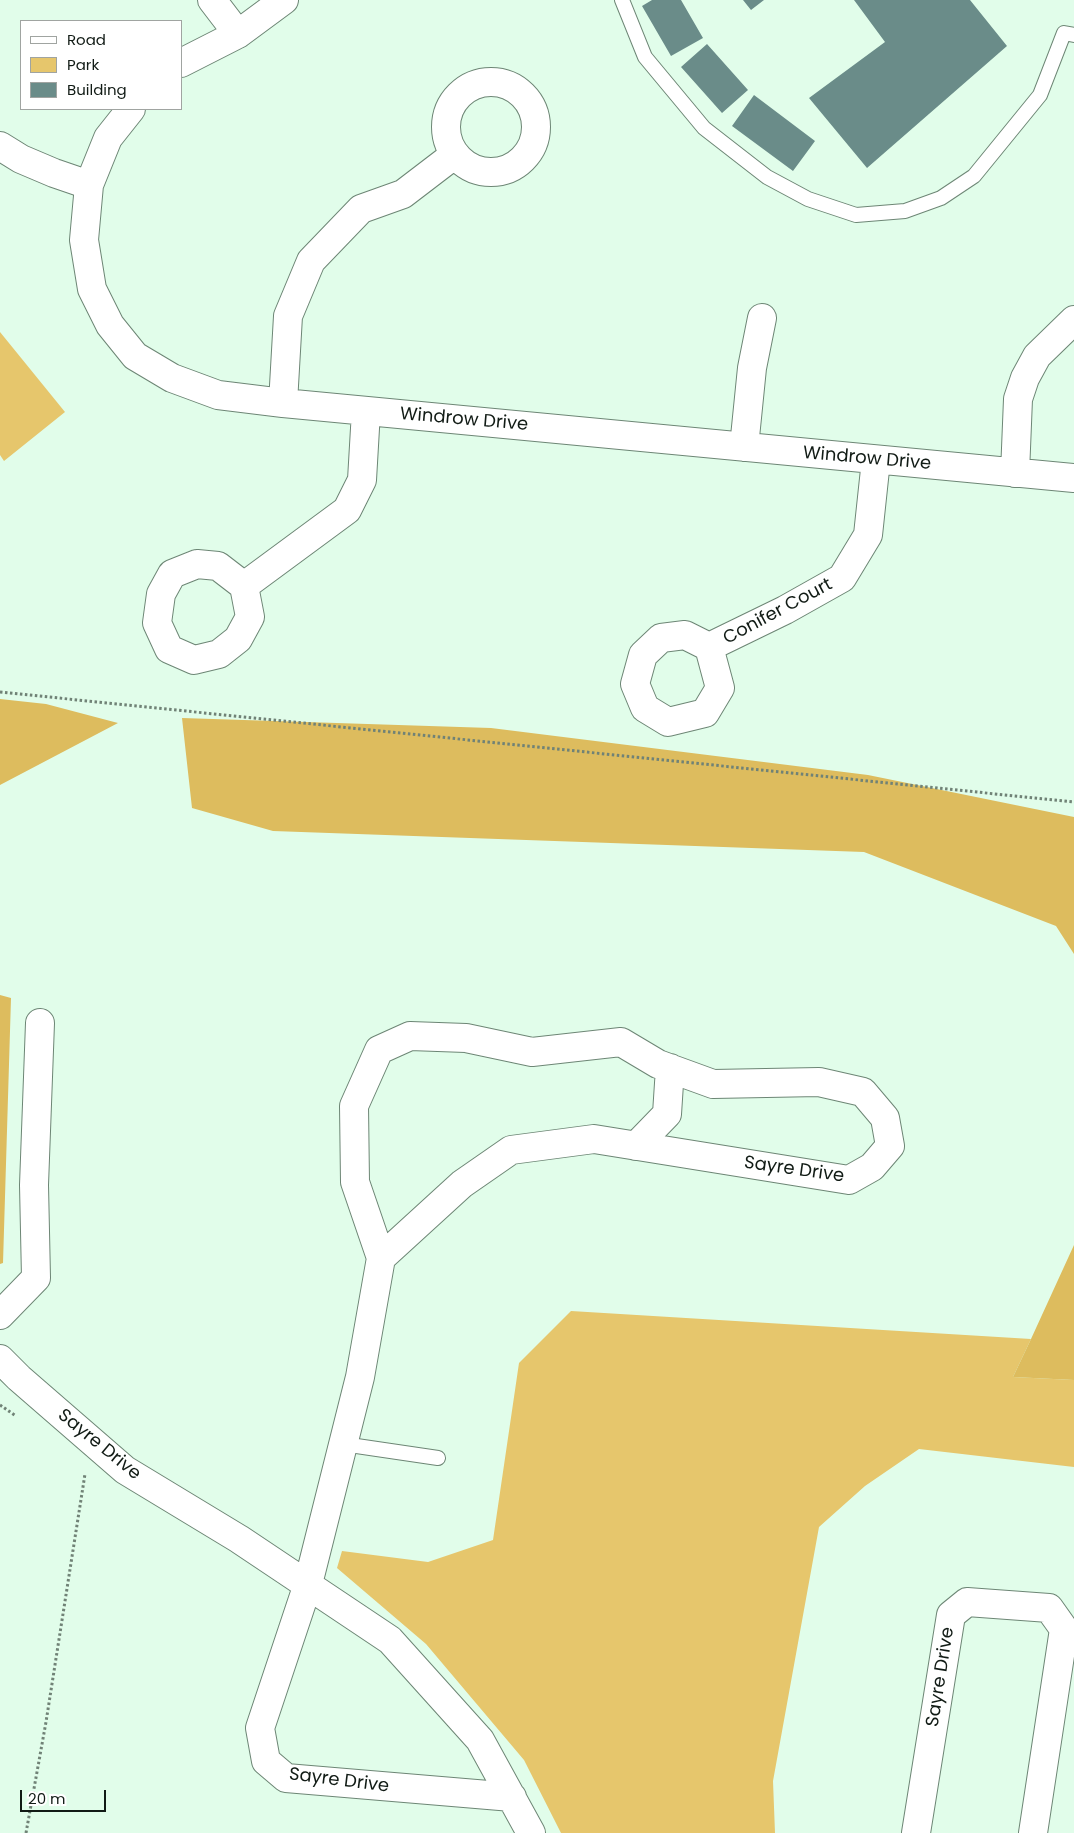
<!DOCTYPE html>
<html>
<head>
<meta charset="utf-8">
<style>
  body { margin:0 }
  #map { position:relative; width:1074px; height:1833px; overflow:hidden; background:#e1fdea; font-family:Poppins,sans-serif }
  canvas { display:block }
  .legend { position:absolute; left:20px; top:20px; width:162px; height:90px; box-sizing:border-box; background:#fff; border:1px solid #a0a4a1; margin:0; padding:6px 9px; list-style:none; font-size:15px; color:#111b15 }
  .legend li { display:flex; align-items:center; gap:10px; height:25px }
  .legend b { width:25px; border:1px solid #a0a4a1 }
  .scale { position:absolute; left:20px; top:1790px; width:86px; height:22px; box-sizing:border-box; border:2px solid #111b15; border-top:0; padding-left:6px; font-size:15px; line-height:18px; white-space:nowrap; color:#111b15; -webkit-text-stroke:4px #fff; paint-order:stroke }
</style>
</head>
<body>
<div id="map">
<canvas width="1074" height="1833"></canvas>
<ul class="legend">
<li><b style="height:6px;background:#fff"></b>Road</li>
<li><b style="height:14px;background:#e6c66c"></b>Park</li>
<li><b style="height:14px;background:#6a8c89"></b>Building</li>
</ul>
<div class="scale">20 m</div>
</div>
<script>
const c = document.querySelector('canvas').getContext('2d');
c.lineJoin = 'round';
function fillPath(path, color) {
  c.fillStyle = color;
  c.fill(path, 'evenodd');
}
function shape(rows) {
  const path = new Path2D();
  for (const r of rows) {
    if (r.length === 3) {
      path.moveTo(r[0] + r[2], r[1]);
      path.arc(r[0], r[1], r[2], 0, 2 * Math.PI);
      continue;
    }
    path.moveTo(r[0], r[1]);
    for (let i = 2; i < r.length; i += 2) path.lineTo(r[i], r[i + 1]);
  }
  return path;
}
function stroke(path, color, width, dash) {
  c.strokeStyle = color;
  c.lineWidth = width;
  c.lineCap = dash ? 'butt' : 'round';
  c.setLineDash(dash || []);
  c.stroke(path);
}
function label(font, color, halo, rows, align = 'center') {
  c.font = font + ' Poppins,sans-serif';
  c.lineWidth = 4;
  c.setLineDash([]);
  c.textBaseline = 'middle';
  c.strokeStyle = halo;
  c.fillStyle = color;
  for (const [text, x, y, turn = 0] of rows) {
    c.save();
    c.translate(x, y);
    c.rotate((+turn || 0) * Math.PI / 180);
    c.textAlign = isNaN(turn) ? turn : align;
    if (halo) c.strokeText(text, 0, 0);
    c.fillText(text, 0, 0);
    c.restore();
  }
}
fillPath(shape([
  [0,332,65,412,4,461,0,455],
  [571,1311,1031,1339,1013,1377,1074,1380,1074,1467,919,1449,865,1486,819,1527,773,1781,775,1833,561,1833,524,1760,426,1644,337,1568,342,1551,428,1562,493,1540,519,1363]
]), '#e6c66c');
fillPath(shape([
  [0,699,46,704,118,723,0,785],
  [182,718,491,728,868,775,1074,817,1074,954,1056,926,864,852,273,831,192,808],
  [0,995,11,998,3,1263,0,1264],
  [1074,1245,1074,1380,1013,1377,1031,1339]
]), '#ddbc5e');
fillPath(shape([
  [652,0,681,0,703,38,671,56,642,6],
  [743,0,764,0,751,10],
  [854,0,970,0,1007,46,867,168,809,98,885,42],
  [707,44,748,90,722,113,681,67],
  [754,95,815,141,793,171,732,126]
]), '#6a8c89');
const lane = shape([
  [622,0,645,57,704,128,767,177,808,199,856,215,905,211,941,198,974,176,1040,95,1064,33,1074,35],
  [343,1444,438,1458]
]);
const street = shape([
  [212,0,238,34],
  [181,63,238,34,284,0],
  [491,127,45],
  [131,109,108,138,89,185,84,240,92,289,110,325,135,356,172,378,218,395,283,403,1074,478],
  [0,146,21,159,54,173,89,185],
  [283,403,288,316,311,261,361,209,403,194,454,155],
  [744,447,752,368,762,318],
  [1015,473,1018,399,1025,378,1037,356,1074,320],
  [197,564,218,566,244,586,250,617,238,639,219,654,194,660,169,649,157,623,161,594,172,574,197,564],
  [244,586,347,510,362,480,366,411],
  [685,635,709,647,720,688,705,713,668,722,645,708,635,684,643,655,661,638,685,635],
  [709,647,785,610,842,578,868,535,876,460],
  [636,1146,667,1114,670,1068],
  [381,1258,462,1184,511,1150,594,1139,849,1180,872,1167,890,1146,885,1118,863,1092,819,1082,713,1084,658,1064,621,1042,532,1052,466,1038,410,1036,379,1050,354,1106,355,1182,381,1258,360,1377,308,1584,260,1728,266,1761,286,1778,512,1797],
  [0,1315,36,1278,34,1185,40,1023],
  [0,1359,19,1378,125,1470,239,1539,390,1640,480,1740,531,1833],
  [916,1833,951,1615,967,1602,1049,1608,1064,1629,1033,1833]
]);
stroke(lane, '#6d8675', 16);
stroke(street, '#6d8675', 30);
stroke(shape([
  [0,692,1074,802],
  [0,1405,16,1416],
  [26,1833,46,1722,85,1474]
]), '#708276', 3, [2.5, 2.5]);
stroke(lane, '#fff', 14);
stroke(street, '#fff', 28);
label('18px', '#111b15', '#fff', [
  ["Windrow Drive",464,420,5],
  ["Windrow Drive",867,459,5],
  ["Conifer Court",778,612,-28],
  ["Sayre Drive",794,1170,8],
  ["Sayre Drive",99,1445,39],
  ["Sayre Drive",941,1677,-81],
  ["Sayre Drive",339,1781,7]
]);
</script>
</body>
</html>
